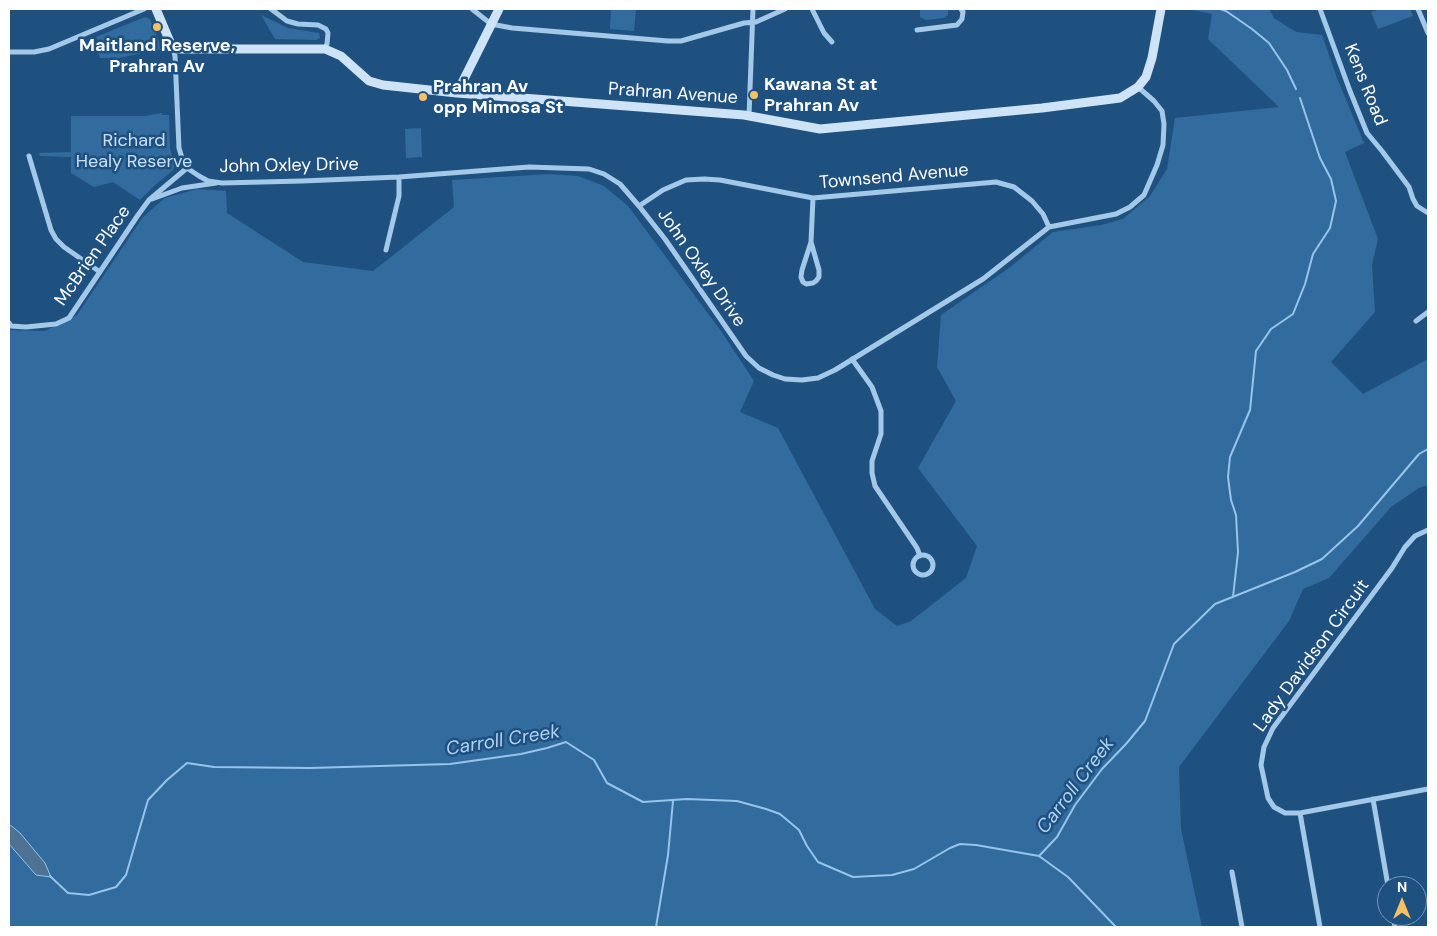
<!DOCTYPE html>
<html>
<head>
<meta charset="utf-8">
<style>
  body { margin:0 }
  #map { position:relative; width:1437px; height:936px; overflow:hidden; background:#1f5180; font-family:"DM Sans",sans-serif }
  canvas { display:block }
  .frame { position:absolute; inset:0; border:10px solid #fff; pointer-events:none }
  .north { position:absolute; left:1377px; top:876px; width:50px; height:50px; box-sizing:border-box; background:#1f5180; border:1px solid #7997b3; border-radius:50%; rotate:0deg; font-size:14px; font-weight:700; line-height:20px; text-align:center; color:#fff }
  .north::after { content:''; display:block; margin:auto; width:18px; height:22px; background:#f6c063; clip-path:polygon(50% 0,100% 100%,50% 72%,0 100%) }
</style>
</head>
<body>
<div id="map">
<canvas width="1437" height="936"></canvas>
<div class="frame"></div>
<div class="north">N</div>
</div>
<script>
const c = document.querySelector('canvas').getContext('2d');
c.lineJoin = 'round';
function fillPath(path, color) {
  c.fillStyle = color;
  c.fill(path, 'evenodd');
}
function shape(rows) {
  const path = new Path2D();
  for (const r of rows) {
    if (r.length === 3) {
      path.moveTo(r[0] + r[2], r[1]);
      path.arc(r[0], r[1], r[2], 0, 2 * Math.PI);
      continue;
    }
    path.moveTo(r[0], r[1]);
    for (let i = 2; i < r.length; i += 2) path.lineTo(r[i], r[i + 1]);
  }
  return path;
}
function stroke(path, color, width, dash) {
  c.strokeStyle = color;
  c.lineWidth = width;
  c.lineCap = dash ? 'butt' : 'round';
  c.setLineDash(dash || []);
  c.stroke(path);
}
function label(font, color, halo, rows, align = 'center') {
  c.font = font + ' "DM Sans",sans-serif';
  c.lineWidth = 5;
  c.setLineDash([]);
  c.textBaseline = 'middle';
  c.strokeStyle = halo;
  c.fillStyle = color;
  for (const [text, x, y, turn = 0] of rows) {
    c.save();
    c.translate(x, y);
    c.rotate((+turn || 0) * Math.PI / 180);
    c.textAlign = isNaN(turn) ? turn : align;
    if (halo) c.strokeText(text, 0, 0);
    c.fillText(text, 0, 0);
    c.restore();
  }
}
fillPath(shape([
  [611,9,636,9,634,31,610,29],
  [920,9,948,9,948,15,944,18,926,20,920,17],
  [1188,9,1269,9,1274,18,1296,32,1322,35,1337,78,1364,143,1345,152,1378,239,1372,265,1375,312,1331,362,1363,394,1428,359,1428,485,1419,488,1391,507,1329,578,1303,589,1289,621,1179,767,1181,829,1202,927,9,927,9,844,36,875,51,876,45,863,20,833,9,824,9,330,45,331,77,315,143,217,165,198,197,189,226,191,227,213,303,262,373,271,454,207,452,180,550,174,578,176,604,186,628,206,721,331,754,381,740,412,778,428,875,609,897,626,911,621,966,578,977,546,918,468,956,401,937,367,941,315,1009,268,1053,232,1101,225,1123,219,1150,196,1167,169,1175,118,1279,107,1208,39,1212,14],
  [1380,9,1410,9,1413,16,1378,29,1371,12],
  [261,15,288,28,319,33,320,38,316,40,275,39],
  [145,17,150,19,162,49,119,58,100,58,96,48,100,46,96,37],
  [162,113,162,115,169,115,170,148,175,167,172,171,154,186,140,200,113,182,94,187,71,173,71,157,40,156,39,153,71,152,71,116,145,116],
  [421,128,422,157,406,158,405,129]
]), '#326b9e');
const water = shape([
  [9,824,20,833,45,863,51,877,36,875,9,844,9,824]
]);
fillPath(water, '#4d7294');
stroke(water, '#97c4ea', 1);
stroke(shape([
  [1220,9,1226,11,1252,29,1269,43,1287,70,1296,89],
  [1233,597,1238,552,1236,515,1231,500,1228,477,1230,457,1250,410,1256,351,1271,329,1293,314,1305,284,1313,254,1330,228,1336,201,1331,179,1320,158,1300,98],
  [1039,856,1068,877,1116,927],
  [50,876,68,893,89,895,116,887,126,875,148,800,167,780,187,763,214,767,310,768,450,764,521,754,547,748,566,742,594,760,607,783,643,802,687,799,737,801,766,809,780,814,799,830,807,846,818,862,853,877,892,875,914,869,950,848,960,844,976,845,1039,856,1057,837,1075,805,1102,769,1126,744,1145,721,1174,644,1215,604,1295,572,1322,559,1358,526,1419,454,1428,449],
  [656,927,668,855,673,801]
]), '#97c4ea', 2);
stroke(shape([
  [271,9,287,21,298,24,318,25,326,29,328,33,327,44,325,49],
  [472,9,491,24,512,28,668,41,681,41,744,23,756,22,785,9],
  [812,9,824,33,832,42],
  [1320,9,1350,91,1367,133,1382,151,1409,187,1413,199,1417,206,1428,213],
  [1418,9,1428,33],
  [917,30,957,25,962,19,963,12,961,9],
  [173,49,175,56,179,148,182,158,187,168,199,176,208,181,222,183,302,181,399,177,529,167,589,169,604,174,620,184,639,206,665,239,746,356,759,368,773,375,785,379,802,380,818,378,835,370,983,279,1049,227,1116,214,1130,207,1144,195,1157,165,1163,145,1164,124,1162,111,1154,101,1138,87],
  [9,52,34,52,49,49,144,9],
  [749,116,753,9],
  [29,156,51,230,56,239,64,247,100,272],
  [152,199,182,188,216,183],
  [639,206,663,190,686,180,704,179,720,180,813,198,996,182,1014,187,1032,201,1043,214,1049,227],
  [811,242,819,270,819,277,816,281,813,283,806,284,803,282,801,277,802,270,811,242,813,198],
  [386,250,399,196,399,177],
  [1416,321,1428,312],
  [9,323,11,326,26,327,56,324,69,318,138,215,149,200,187,168],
  [852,359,872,387,881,411,881,434,872,461,872,473,875,486,917,548,920,556],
  [1428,530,1415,536,1405,547,1392,568,1273,728,1264,747,1261,765,1268,798,1274,807,1285,813,1300,813,1428,789],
  [923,565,10],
  [1373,799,1388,886],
  [1300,813,1320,927],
  [1232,872,1242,927],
  [1393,916,1395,927]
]), '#a3c8e8', 5);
stroke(shape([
  [156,9,173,49,325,49,341,56,369,81,383,85,457,93,744,115,820,129,1042,108,1120,98,1138,87,1146,77,1152,58,1161,9],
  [457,93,499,9]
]), '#cee3f6', 9);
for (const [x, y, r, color] of [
  [157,27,5,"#f6c063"],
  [754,95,5,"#f6c063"],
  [423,97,5,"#f6c063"]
]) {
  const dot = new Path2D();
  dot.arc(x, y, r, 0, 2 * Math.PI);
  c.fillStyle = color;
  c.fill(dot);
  stroke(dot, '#1f5180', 2);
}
label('bold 18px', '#fff', '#1f5180', [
  ["Maitland Reserve,",157,46,"center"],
  ["Prahran Av",157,67,"center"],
  ["Kawana St at",764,85],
  ["Prahran Av",764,106],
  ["Prahran Av",433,87],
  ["opp Mimosa St",433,108]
], 'left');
label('18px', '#fff', '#1f5180', [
  ["Kens Road",1365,85,68],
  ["Prahran Avenue",673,94,4],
  ["John Oxley Drive",289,166,-1],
  ["Townsend Avenue",894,177,-5],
  ["McBrien Place",93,256,-55],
  ["John Oxley Drive",701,268,55],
  ["Lady Davidson Circuit",1312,656,-54]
]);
label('18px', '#c7e0f6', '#1f5180', [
  ["Richard",134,141],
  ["Healy Reserve",134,162]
]);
label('italic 19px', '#afd2f0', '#1f5180', [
  ["Carroll Creek",503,741,-9],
  ["Carroll Creek",1076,786,-53]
]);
</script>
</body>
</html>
